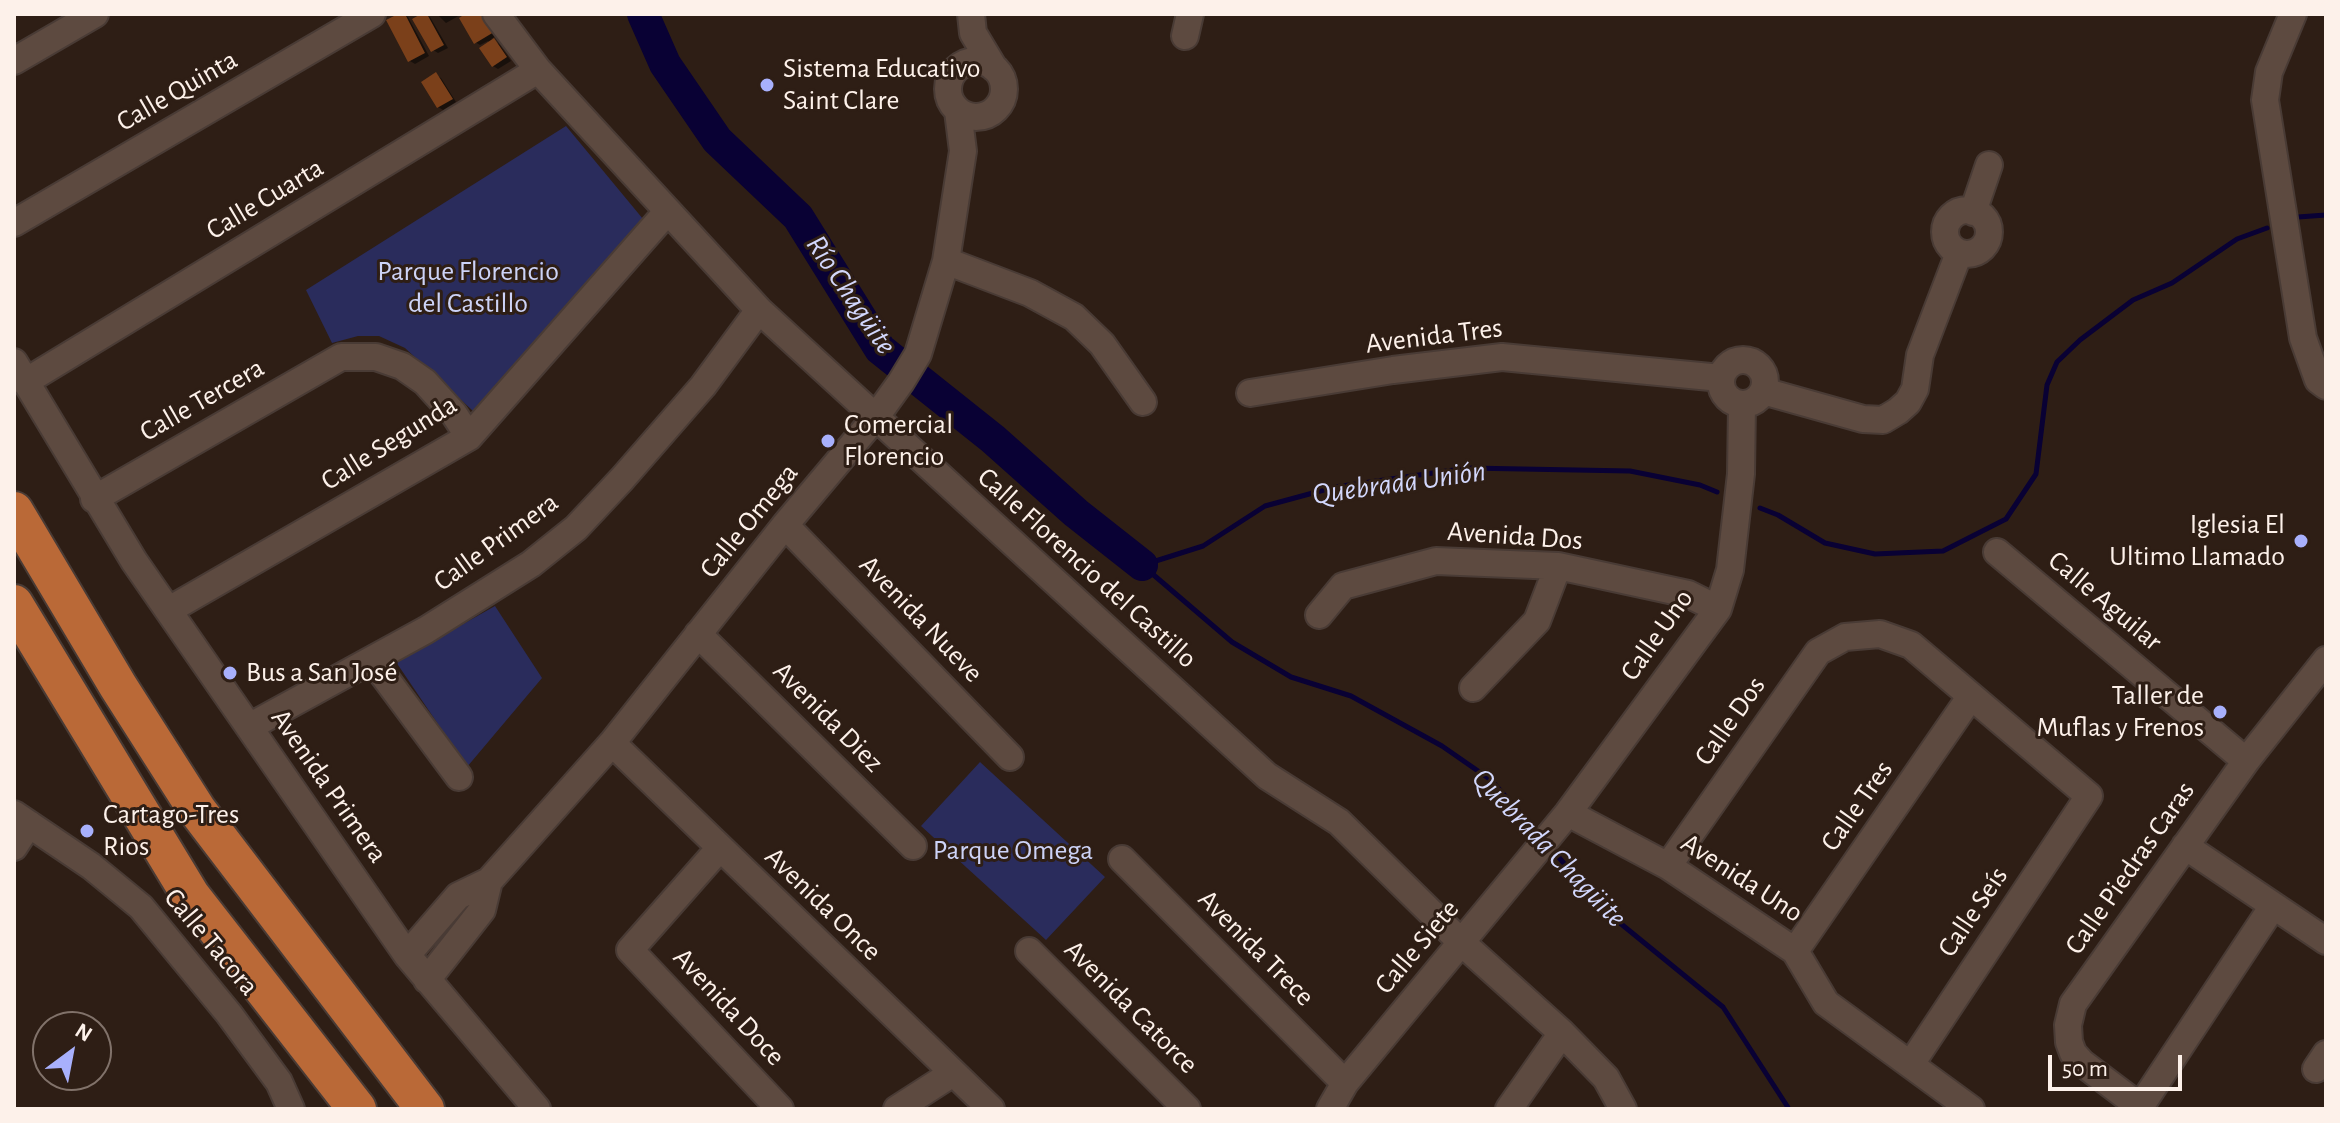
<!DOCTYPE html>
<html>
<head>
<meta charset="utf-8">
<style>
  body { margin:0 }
  #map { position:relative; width:2340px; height:1123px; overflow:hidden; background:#2e1e15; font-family:"Alegreya Sans",sans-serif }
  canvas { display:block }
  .frame { position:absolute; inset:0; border:16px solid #fdf1ea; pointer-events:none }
  .north { position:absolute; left:32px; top:1011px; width:80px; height:80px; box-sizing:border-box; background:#2e1e15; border:2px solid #81726a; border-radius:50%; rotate:32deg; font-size:22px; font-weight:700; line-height:32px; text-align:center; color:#fdf1ea }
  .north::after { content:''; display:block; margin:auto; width:28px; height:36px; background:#a8b0fc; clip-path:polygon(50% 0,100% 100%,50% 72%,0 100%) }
  .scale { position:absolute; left:2048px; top:1055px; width:134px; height:36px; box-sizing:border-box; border:4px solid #fdf1ea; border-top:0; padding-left:10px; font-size:24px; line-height:28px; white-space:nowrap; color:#fdf1ea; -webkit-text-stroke:6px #2e1e15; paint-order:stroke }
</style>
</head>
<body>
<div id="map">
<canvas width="2340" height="1123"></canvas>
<div class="frame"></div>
<div class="north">N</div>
<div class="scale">50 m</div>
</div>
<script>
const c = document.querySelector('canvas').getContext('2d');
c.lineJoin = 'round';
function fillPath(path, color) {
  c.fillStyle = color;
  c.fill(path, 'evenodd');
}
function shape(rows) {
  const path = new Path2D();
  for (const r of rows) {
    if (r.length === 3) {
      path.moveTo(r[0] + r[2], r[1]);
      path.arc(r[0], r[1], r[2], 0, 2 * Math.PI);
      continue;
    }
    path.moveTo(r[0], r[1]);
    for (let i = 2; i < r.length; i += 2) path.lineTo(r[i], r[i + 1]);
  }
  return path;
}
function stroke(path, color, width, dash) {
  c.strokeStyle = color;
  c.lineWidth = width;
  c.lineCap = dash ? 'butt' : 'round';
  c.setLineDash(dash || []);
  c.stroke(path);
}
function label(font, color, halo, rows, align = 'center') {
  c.font = font + ' "Alegreya Sans",sans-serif';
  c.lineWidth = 6;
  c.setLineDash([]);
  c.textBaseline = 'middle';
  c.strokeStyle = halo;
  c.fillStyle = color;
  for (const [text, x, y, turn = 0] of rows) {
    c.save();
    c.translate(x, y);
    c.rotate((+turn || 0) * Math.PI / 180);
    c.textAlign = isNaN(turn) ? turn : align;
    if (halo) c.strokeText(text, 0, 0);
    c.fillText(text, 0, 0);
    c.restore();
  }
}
fillPath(shape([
  [566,126,643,219,473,411,405,348,379,336,358,336,332,343,306,290],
  [495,606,542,678,467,767,396,662],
  [980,762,1105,877,1046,940,921,826]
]), '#2a2c5c');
fillPath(shape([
  [403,14,408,17,429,56,415,64,410,61],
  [425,14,430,17,448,48,438,53,433,50],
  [437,14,462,14,446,23],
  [469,14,498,35,491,39,499,44,511,61,498,69,493,66,490,43,488,41,480,45,475,42],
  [436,75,441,78,456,102,443,110,438,107]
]), '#0007');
stroke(shape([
  [2298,217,2326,215],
  [1760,508,1778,515,1825,543,1875,554,1943,551,2006,519,2036,474,2047,385,2057,362,2080,340,2133,300,2172,283,2237,239,2267,228],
  [1142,565,1232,642,1291,677,1351,696,1442,746,1491,780,1540,836],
  [1143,565,1203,546,1265,506,1335,487,1468,468,1630,471,1700,485,1717,492],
  [1549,846,1604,910,1723,1007,1789,1109]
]), '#090134', 5);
stroke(shape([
  [643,14,665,64,717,140,798,217,880,349,993,439,1076,513,1142,565]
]), '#090134', 32);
fillPath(shape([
  [398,14,405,14,425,53,408,62,386,20],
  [421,14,427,14,444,45,431,52,412,19],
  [465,14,484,14,494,32,474,44,459,18],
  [494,38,507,57,492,67,479,48],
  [436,72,453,99,437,108,421,82]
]), '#7b401a');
const minor = shape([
  [496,14,538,70,759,310,1267,776,1339,822,1462,943,1562,1033,1606,1078,1623,1109],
  [971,14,973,33,994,68],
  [2293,14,2269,72,2265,100,2303,338,2318,380,2326,386],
  [1185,36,1190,14],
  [14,61,95,14],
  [976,89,28],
  [1967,232,22],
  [1973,212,1989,165],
  [14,223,372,14],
  [946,261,1030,293,1074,317,1102,344,1143,402],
  [1743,382,22],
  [14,362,134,561,407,955,537,1109],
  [25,382,538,70],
  [1763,391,1863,419,1883,420,1898,411,1908,402,1915,389,1920,355,1959,253],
  [1250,393,1393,370,1502,357,1721,378],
  [94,499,341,357,376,357,402,366,425,382,454,414,469,437],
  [785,525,1010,757],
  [1997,552,2246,761],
  [169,610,469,437,667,212],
  [1319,615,1343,586,1436,561,1558,566,1688,594,1718,609],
  [698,634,913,846],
  [372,660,459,777],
  [1473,688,1537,621,1558,566],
  [249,727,426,630,531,564,576,528,622,479,703,386,759,310],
  [612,743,991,1109],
  [1568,813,1668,866,1795,951,1826,1003,1971,1109],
  [14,814,91,866,141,907,229,1014,279,1082,291,1109],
  [2185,846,2326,941],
  [14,847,29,824],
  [719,849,630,950,780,1109],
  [1122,859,1345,1083],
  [1668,866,1818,652,1845,637,1880,634,1911,645,2089,796,1911,1064],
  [1029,951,1187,1109],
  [1795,951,1971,696],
  [407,955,458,896,489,881,612,743,785,525,875,418,901,382,918,354,946,261,963,151,958,111],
  [427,980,482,910,489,881],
  [2316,1069,2326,1054],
  [2140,1107,2273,906],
  [897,1109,953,1073],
  [1330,1109,1345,1083,1568,813,1718,609,1730,570,1741,474,1742,404],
  [1509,1109,1562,1033],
  [2143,1109,2082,1063,2073,1053,2069,1042,2068,1025,2073,1004,2246,761,2326,660]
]);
const highway = shape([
  [14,511,118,686,197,810,425,1109],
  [14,604,191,896,357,1109]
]);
stroke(minor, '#493b35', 30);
stroke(highway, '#493b35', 42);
stroke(minor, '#5d4a40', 26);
stroke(highway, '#ba6937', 38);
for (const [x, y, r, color] of [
  [767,85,8,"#a8b0fc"],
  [828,441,8,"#a8b0fc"],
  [2301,541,8,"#a8b0fc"],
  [230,673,8,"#a8b0fc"],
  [2220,712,8,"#a8b0fc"],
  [87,831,8,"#a8b0fc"]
]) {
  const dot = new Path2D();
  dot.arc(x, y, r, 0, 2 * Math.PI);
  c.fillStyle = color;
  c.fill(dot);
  stroke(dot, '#2e1e15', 3);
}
label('28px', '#fdf1ea', '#2e1e15', [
  ["Sistema Educativo",783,69],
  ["Saint Clare",783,101],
  ["Comercial",844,425],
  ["Florencio",844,457],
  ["Iglesia El",2285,525,"right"],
  ["Ultimo Llamado",2285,557,"right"],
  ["Bus a San José",246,673],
  ["Taller de",2204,696,"right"],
  ["Muflas y Frenos",2204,728,"right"],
  ["Cartago-Tres",103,815],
  ["Rios",103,847]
], 'left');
label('28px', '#fdf1ea', '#2e1e15', [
  ["Calle Quinta",177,91,-30],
  ["Calle Cuarta",265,199,-31],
  ["Avenida Tres",1434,336,-7],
  ["Calle Tercera",202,400,-30],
  ["Calle Segunda",389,443,-32],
  ["Calle Omega",749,521,-51],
  ["Avenida Dos",1515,536,4],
  ["Calle Primera",496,542,-36],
  ["Calle Florencio del Castillo",1087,568,42],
  ["Calle Aguilar",2105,601,40],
  ["Avenida Nueve",921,619,46],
  ["Calle Uno",1657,635,-55],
  ["Avenida Diez",828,717,45],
  ["Calle Dos",1730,721,-55],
  ["Avenida Primera",329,786,55],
  ["Calle Tres",1857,806,-55],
  ["Calle Piedras Caras",2130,868,-55],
  ["Avenida Uno",1742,878,33],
  ["Avenida Once",823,904,44],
  ["Calle Seís",1973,912,-56],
  ["Calle Tacora",211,942,50],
  ["Calle Siete",1417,947,-50],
  ["Avenida Trece",1256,948,45],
  ["Avenida Doce",729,1007,47],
  ["Avenida Catorce",1131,1007,45]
]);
label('28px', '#cdd3f7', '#2e1e15', [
  ["Parque Florencio",468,272],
  ["del Castillo",468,304],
  ["Parque Omega",1013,851]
]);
label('italic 30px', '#d2d7fc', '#2e1e15', [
  ["Río Chagüite",851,295,56],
  ["Quebrada Unión",1399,483,-8],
  ["Quebrada Chagüite",1549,848,46]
]);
</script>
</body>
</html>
